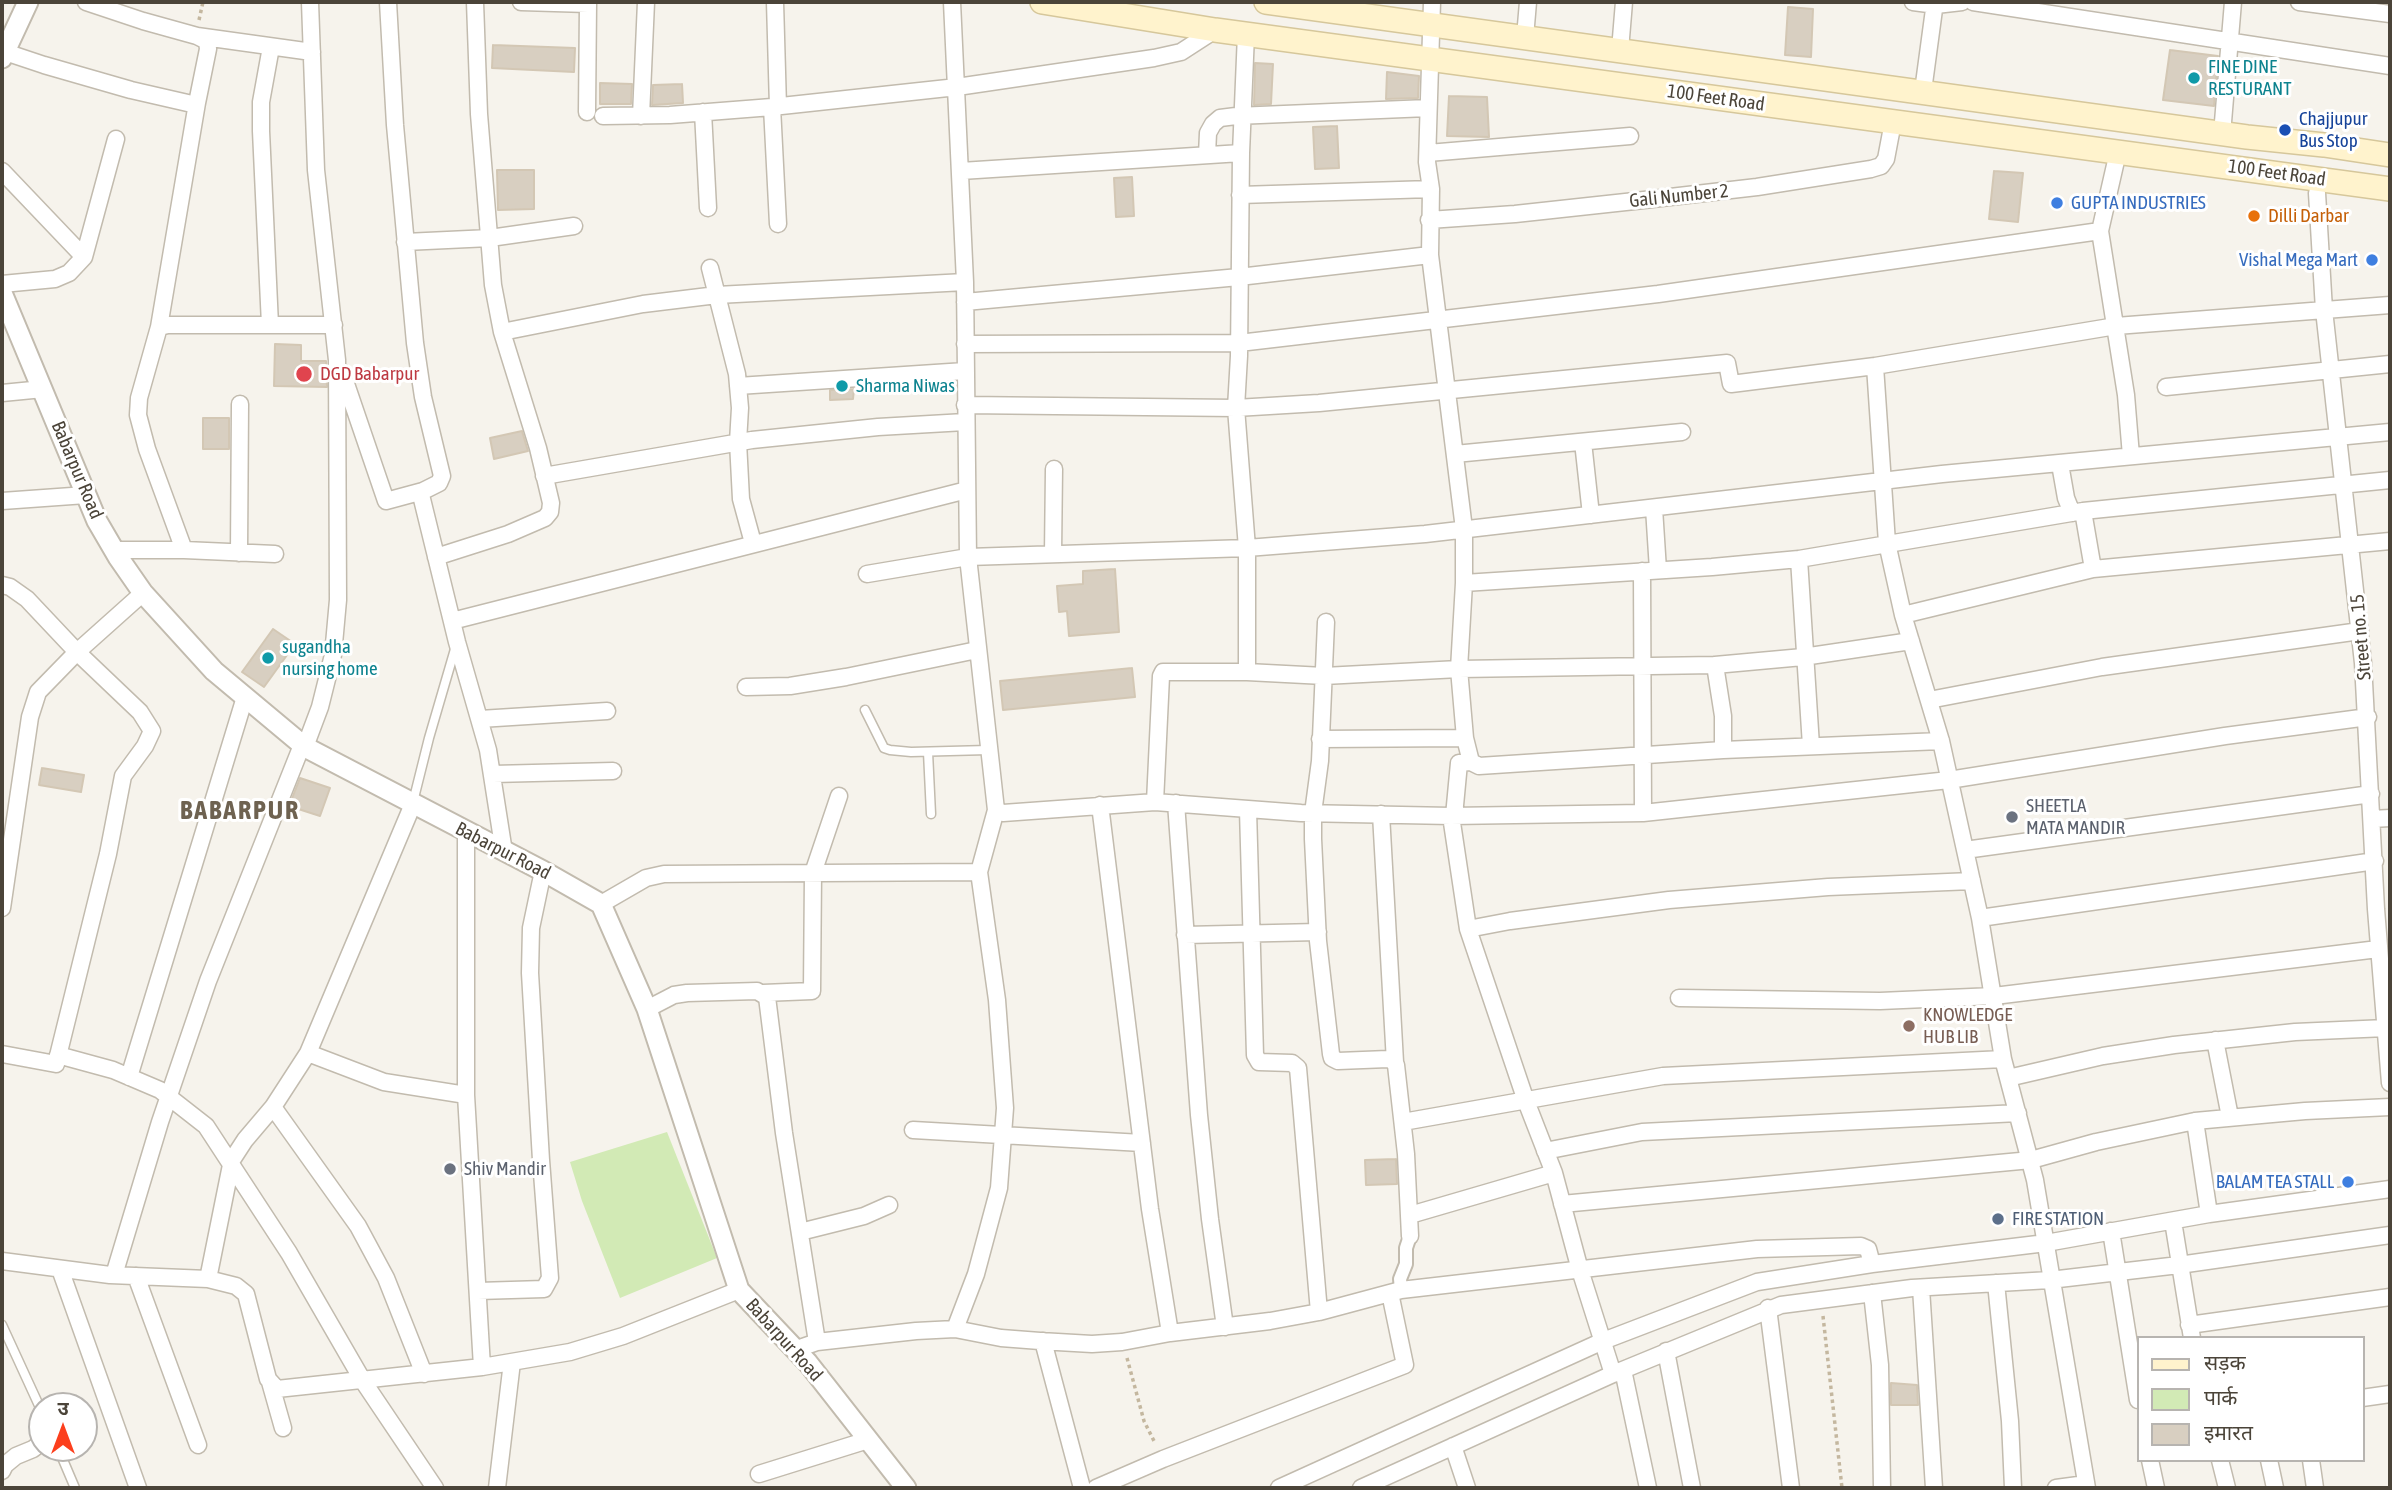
<!DOCTYPE html>
<html>
<head>
<meta charset="utf-8">
<style>
  body { margin:0 }
  #map { position:relative; width:2392px; height:1490px; overflow:hidden; background:#f6f3ec; font-family:"Asap Condensed","Noto Sans Devanagari",sans-serif }
  canvas { display:block }
  .frame { position:absolute; inset:0; border:4px solid #4b4439; pointer-events:none }
  .legend { position:absolute; left:2137px; top:1336px; width:228px; height:126px; box-sizing:border-box; background:#fff; border:2px solid #b7b4b0; margin:0; padding:9px 12px; list-style:none; font-size:21px; color:#4b4439 }
  .legend li { display:flex; align-items:center; gap:14px; height:35px }
  .legend b { width:35px; border:2px solid #b7b4b0 }
  .north { position:absolute; left:28px; top:1392px; width:70px; height:70px; box-sizing:border-box; background:#fff; border:2px solid #b7b4b0; border-radius:50%; rotate:0deg; font-size:19px; font-weight:700; line-height:28px; text-align:center; color:#4b4439 }
  .north::after { content:''; display:block; margin:auto; width:24px; height:32px; background:#fc3f1d; clip-path:polygon(50% 0,100% 100%,50% 72%,0 100%) }
</style>
</head>
<body>
<div id="map">
<canvas width="2392" height="1490"></canvas>
<div class="frame"></div>
<ul class="legend">
<li><b style="height:9px;background:#fff3cd"></b>सड़क</li>
<li><b style="height:19px;background:#d2eab5"></b>पार्क</li>
<li><b style="height:19px;background:#d8cfc1"></b>इमारत</li>
</ul>
<div class="north">उ</div>
</div>
<script>
const c = document.querySelector('canvas').getContext('2d');
c.lineJoin = 'round';
function fillPath(path, color) {
  c.fillStyle = color;
  c.fill(path, 'evenodd');
}
function shape(rows) {
  const path = new Path2D();
  for (const r of rows) {
    path.moveTo(r[0], r[1]);
    for (let i = 2; i < r.length; i += 2) path.lineTo(r[i], r[i + 1]);
  }
  return path;
}
function stroke(path, color, width, dash) {
  c.strokeStyle = color;
  c.lineWidth = width;
  c.lineCap = dash ? 'butt' : 'round';
  c.setLineDash(dash || []);
  c.stroke(path);
}
function label(font, color, halo, rows, align = 'center') {
  c.font = font + ' "Asap Condensed",sans-serif';
  c.lineWidth = 6;
  c.setLineDash([]);
  c.textBaseline = 'middle';
  c.strokeStyle = halo;
  c.fillStyle = color;
  for (const [text, x, y, turn = 0] of rows) {
    c.save();
    c.translate(x, y);
    c.rotate((+turn || 0) * Math.PI / 180);
    c.textAlign = isNaN(turn) ? turn : align;
    if (halo) c.strokeText(text, 0, 0);
    c.fillText(text, 0, 0);
    c.restore();
  }
}
fillPath(shape([
  [667,1132,717,1258,620,1298,582,1201,570,1162]
]), '#d2eab5');
const building = shape([
  [1788,7,1813,9,1811,57,1785,55,1788,7],
  [493,45,575,48,574,72,492,68,493,45],
  [2170,50,2218,56,2214,106,2163,100,2170,50],
  [1255,63,1273,64,1271,104,1254,105,1255,63],
  [1387,72,1419,76,1418,98,1386,99,1387,72],
  [600,83,632,84,631,104,600,104,600,83],
  [682,84,683,103,652,105,653,85,682,84],
  [1449,96,1487,97,1489,137,1447,136,1449,96],
  [1337,126,1339,168,1315,169,1313,127,1337,126],
  [497,170,534,170,534,209,498,210,497,170],
  [1994,171,2023,173,2018,222,1989,219,1994,171],
  [1132,177,1134,216,1116,217,1114,178,1132,177],
  [275,344,301,345,301,361,326,361,327,387,274,386,275,344],
  [854,389,853,399,830,400,830,390,854,389],
  [203,418,229,418,229,449,203,449,203,418],
  [522,431,528,451,494,459,490,438,522,431],
  [1115,569,1119,632,1069,636,1067,611,1059,612,1057,586,1083,584,1083,571,1115,569],
  [273,629,295,644,264,687,242,672,273,629],
  [1132,668,1135,697,1003,710,1000,681,1132,668],
  [42,768,84,775,81,792,39,785,42,768],
  [300,778,330,788,320,816,289,806,300,778],
  [1396,1159,1397,1184,1366,1185,1365,1160,1396,1159],
  [1891,1383,1917,1385,1918,1405,1891,1405,1891,1383]
]);
fillPath(building, '#d8cfc1');
stroke(building, '#d3c7b4', 2);
const service = shape([
  [865,710,884,748,890,750,911,752,988,750],
  [928,752,931,814],
  [413,802,429,738,455,649],
  [2,1325,42,1412],
  [58,1448,75,1488]
]);
const pedestrian = shape([
  [1401,1290,1400,1279,1406,1264,1406,1248,1410,1236]
]);
const minor = shape([
  [388,2,395,125,415,343,423,397,442,476,439,483,423,491,421,495,457,642,488,750,504,852],
  [521,2,588,4,587,112],
  [775,2,778,107],
  [952,2,965,282,968,557,996,810,979,872,997,1000,1005,1108,999,1188,976,1274,955,1329],
  [1432,2,1427,162,1431,189,1430,255,1464,529,1464,583,1459,669,1465,738,1471,762],
  [1913,2,1936,5,1962,2],
  [1973,2,2390,66],
  [2299,2,2390,14],
  [197,36,312,52],
  [1525,37,1528,2],
  [1620,50,1624,2],
  [5,52,44,65,131,90,192,104,197,103,208,49,207,41,197,36,143,21,86,2],
  [1923,91,1935,2],
  [772,107,778,224],
  [703,112,708,208],
  [603,116,670,115,772,107,957,87,1154,58,1181,52,1215,30],
  [641,116,646,2],
  [2222,134,2233,2],
  [2118,152,2100,231,2126,395,2131,456],
  [1241,153,1239,356,1236,408,1247,548,1247,672],
  [1428,153,1630,136],
  [1207,155,1208,133,1213,124,1220,118,1236,116,1428,108],
  [2,171,84,257],
  [961,171,1241,153,1246,34],
  [2317,193,2324,310,2363,663,2376,909,2390,1083],
  [1240,195,1431,189],
  [1429,220,1515,214,1644,200,1757,187,1871,169,1881,166,1886,159,1893,122],
  [405,242,490,238,574,226],
  [710,268,737,374,740,408,738,442,741,499,753,543],
  [2,284,55,279,69,273,84,257,116,139],
  [965,302,1239,277,1430,255],
  [270,325,261,131,261,102,271,47],
  [159,327,197,103],
  [502,332,643,304,717,295,965,282],
  [965,344,1239,343,1658,294,2100,231],
  [1875,366,1887,543,1903,615,1941,741,1980,918,2003,1059,2035,1180,2087,1488],
  [342,372,386,501,423,491],
  [738,386,965,371],
  [2166,387,2390,364],
  [2,393,43,389],
  [965,405,1236,408,1319,403,1727,363,1731,384,1875,366,2116,326,2390,305],
  [1583,442,1591,515],
  [1455,454,1682,432],
  [2060,464,2066,498,2072,513],
  [544,476,752,440,878,427,965,422],
  [2,501,86,495],
  [1654,508,1658,570],
  [2083,511,2093,569],
  [114,550,184,550,147,449,138,415,139,398,159,327,168,325,334,325],
  [184,550,275,554],
  [239,553,240,404],
  [1053,554,1054,469],
  [436,557,508,534,545,518,550,512,551,503,538,448,502,332,493,285,479,114,475,2],
  [1799,559,1811,746],
  [1642,571,1643,813],
  [867,574,968,557,1247,548,1425,534,1942,474,2390,432],
  [1464,583,1712,567,1799,559,2083,511,2390,480],
  [2,585,10,587,27,599,77,652,140,712,152,731,145,746,123,776,108,854,56,1064,2,1054],
  [1903,615,2093,569,2390,541],
  [452,621,967,490],
  [1326,622,1320,761,1313,813,1313,839,1318,941,1331,1054,1332,1058,1338,1061,1388,1059,1392,1060,1396,1065,1406,1154,1410,1236],
  [1715,665,1723,716,1723,750],
  [746,687,790,686,846,677,977,650],
  [1929,700,2102,667,2360,631],
  [480,719,607,711],
  [1320,739,1465,738],
  [305,747,320,707,333,655,338,600,337,360,316,170,310,2],
  [493,774,613,771],
  [1155,802,1161,676,1163,672,1247,672,1324,676,1459,669,1715,665,1803,657,1911,641],
  [1176,803,1199,1115,1210,1219,1225,1327],
  [1100,805,1150,1209,1170,1333],
  [996,810,1003,813,1155,802,1301,813,1451,816,1643,813,1949,780,2225,736,2368,717],
  [1248,810,1255,1055,1259,1062,1292,1063,1298,1068,1319,1312],
  [1381,814,1395,1062],
  [1451,816,1468,929,1526,1101,1554,1173,1580,1270,1613,1374],
  [1454,816,1459,763,1471,762,1479,766,1723,750,1941,741],
  [2372,819,2390,818],
  [466,832,466,1095,482,1367],
  [1965,850,2371,794],
  [601,904,646,878,664,874,979,872],
  [2,908,30,717,38,692,77,652,143,593],
  [1980,918,2375,861],
  [1468,929,1510,921,1669,900,1828,887,1972,881],
  [1185,935,1318,932],
  [763,993,812,991,813,873,839,796],
  [1679,998,1880,1001,1994,996,2378,949],
  [647,1009,674,995,687,993,757,991,767,997,784,1133,817,1342],
  [2215,1040,2230,1117],
  [308,1053,384,1082,466,1095],
  [58,1055,113,1070,160,1090,206,1126,289,1253,363,1381,435,1488],
  [129,1077,245,697],
  [2008,1078,2103,1056,2174,1045,2295,1032,2386,1028],
  [273,1107,358,1226,386,1278,424,1374],
  [2195,1121,2209,1214],
  [1403,1122,1663,1076,2003,1059],
  [913,1130,1142,1143],
  [1545,1151,1642,1132,2018,1113],
  [1562,1204,2031,1160,2096,1142,2195,1121,2305,1111,2390,1107],
  [1410,1215,1554,1173],
  [2173,1221,2192,1338],
  [2111,1231,2138,1400],
  [800,1232,864,1216,889,1205],
  [2,1261,110,1275,208,1279,236,1286,246,1294,268,1379,277,1389,482,1367,570,1352,623,1336,739,1290],
  [60,1269,138,1488],
  [114,1275,160,1122,208,981,302,745],
  [136,1276,198,1445],
  [208,1279,232,1160,245,1140,273,1107,308,1053,413,804],
  [1996,1283,2010,1421,2013,1488],
  [1921,1288,1934,1488],
  [478,1291,544,1289,550,1278,541,1160,530,973,531,928,543,871],
  [1872,1293,1880,1365,1882,1488],
  [1768,1308,1791,1488],
  [2189,1325,2390,1297],
  [1043,1341,1082,1488],
  [794,1350,817,1342,916,1331,955,1329,1001,1338,1040,1341,1092,1344,1122,1342,1170,1333,1270,1321,1319,1312,1401,1290,1757,1249,1861,1246,1868,1249,1872,1264],
  [1666,1351,1692,1488],
  [1623,1370,1648,1488],
  [270,1382,283,1428],
  [2362,1398,2390,1394],
  [1453,1446,1467,1488],
  [2150,1460,2156,1488],
  [2220,1460,2227,1488],
  [2269,1460,2275,1488],
  [2311,1460,2315,1488],
  [2,1471,5,1465,16,1456,33,1449,42,1442],
  [759,1474,868,1440],
  [497,1488,512,1362],
  [1096,1488,1163,1459,1405,1365,1390,1293],
  [1279,1488,1603,1341,1757,1282,1872,1264,2046,1243,2209,1214,2390,1189],
  [1361,1488,1613,1374,1781,1305,1912,1288,2050,1280,2179,1265,2390,1235],
  [2056,1488,2086,1484]
]);
const tertiary = shape([
  [2,58,28,2],
  [2,293,97,521,118,557,143,593,214,671,305,747,543,871,601,904,647,1009,739,1290,808,1363,906,1488]
]);
const secondary = shape([
  [1042,2,1215,30,2390,189],
  [1266,2,2247,137,2324,145,2390,155]
]);
stroke(service, '#c2bbae', 11);
stroke(pedestrian, '#c2bbae', 16);
stroke(minor, '#c2bbae', 19);
stroke(tertiary, '#c2bbae', 23);
stroke(secondary, '#d6c79b', 26);
stroke(shape([
  [199,20,203,2],
  [1823,1316,1842,1488],
  [1127,1358,1144,1421,1155,1443]
]), '#c4b79f', 3.5, [3.5, 3.5]);
stroke(service, '#fff', 8);
stroke(pedestrian, '#fff', 12);
stroke(minor, '#fff', 16);
stroke(tertiary, '#fff', 19);
stroke(secondary, '#fff3cd', 23);
for (const [x, y, r, color] of [
  [2194,78,7,"#0f9aa8"],
  [2285,130,7,"#1a4fb4"],
  [2057,203,7,"#3f7fe0"],
  [2254,216,7,"#e8710a"],
  [2372,260,7,"#3f7fe0"],
  [304,374,9,"#e0444e"],
  [842,386,7,"#0f9aa8"],
  [268,658,7,"#0f9aa8"],
  [2012,817,7,"#6b7280"],
  [1909,1026,7,"#8d6e63"],
  [450,1169,7,"#6b7280"],
  [2348,1182,7,"#3f7fe0"],
  [1998,1219,7,"#5c6f8a"]
]) {
  const dot = new Path2D();
  dot.arc(x, y, r, 0, 2 * Math.PI);
  c.fillStyle = color;
  c.fill(dot);
  stroke(dot, '#fff', 2.5);
}
label('19px', '#0d838f', '#fff', [
  ["FINE DINE",2208,67],
  ["RESTURANT",2208,89],
  ["Sharma Niwas",856,386],
  ["sugandha",282,647],
  ["nursing home",282,669]
], 'left');
label('19px', '#4b4439', '#fff', [
  ["100 Feet Road",1716,98,8],
  ["100 Feet Road",2277,173,8],
  ["Gali Number 2",1679,196,-6],
  ["Babarpur Road",77,470,67],
  ["Street no. 15",2361,637,-95],
  ["Babarpur Road",503,851,27],
  ["Babarpur Road",784,1340,48]
]);
label('19px', '#164399', '#fff', [
  ["Chajjupur",2299,119],
  ["Bus Stop",2299,141]
], 'left');
label('19px', '#366cbe', '#fff', [
  ["GUPTA INDUSTRIES",2071,203,"left"],
  ["Vishal Mega Mart",2358,260],
  ["BALAM TEA STALL",2334,1182]
], 'right');
label('19px', '#c56008', '#fff', [
  ["Dilli Darbar",2268,216]
], 'left');
label('19px', '#be3a42', '#fff', [
  ["DGD Babarpur",320,374]
], 'left');
label('19px', '#5b616d', '#fff', [
  ["SHEETLA",2026,806],
  ["MATA MANDIR",2026,828],
  ["Shiv Mandir",464,1169]
], 'left');
label('19px', '#785e54', '#fff', [
  ["KNOWLEDGE",1923,1015],
  ["HUB LIB",1923,1037]
], 'left');
label('19px', '#4e5e75', '#fff', [
  ["FIRE STATION",2012,1219]
], 'left');
c.letterSpacing = '2px';
label('bold 26px', '#6e6250', '#fff', [
  ["BABARPUR",240,811]
]);
c.letterSpacing = '0px';
</script>
</body>
</html>
